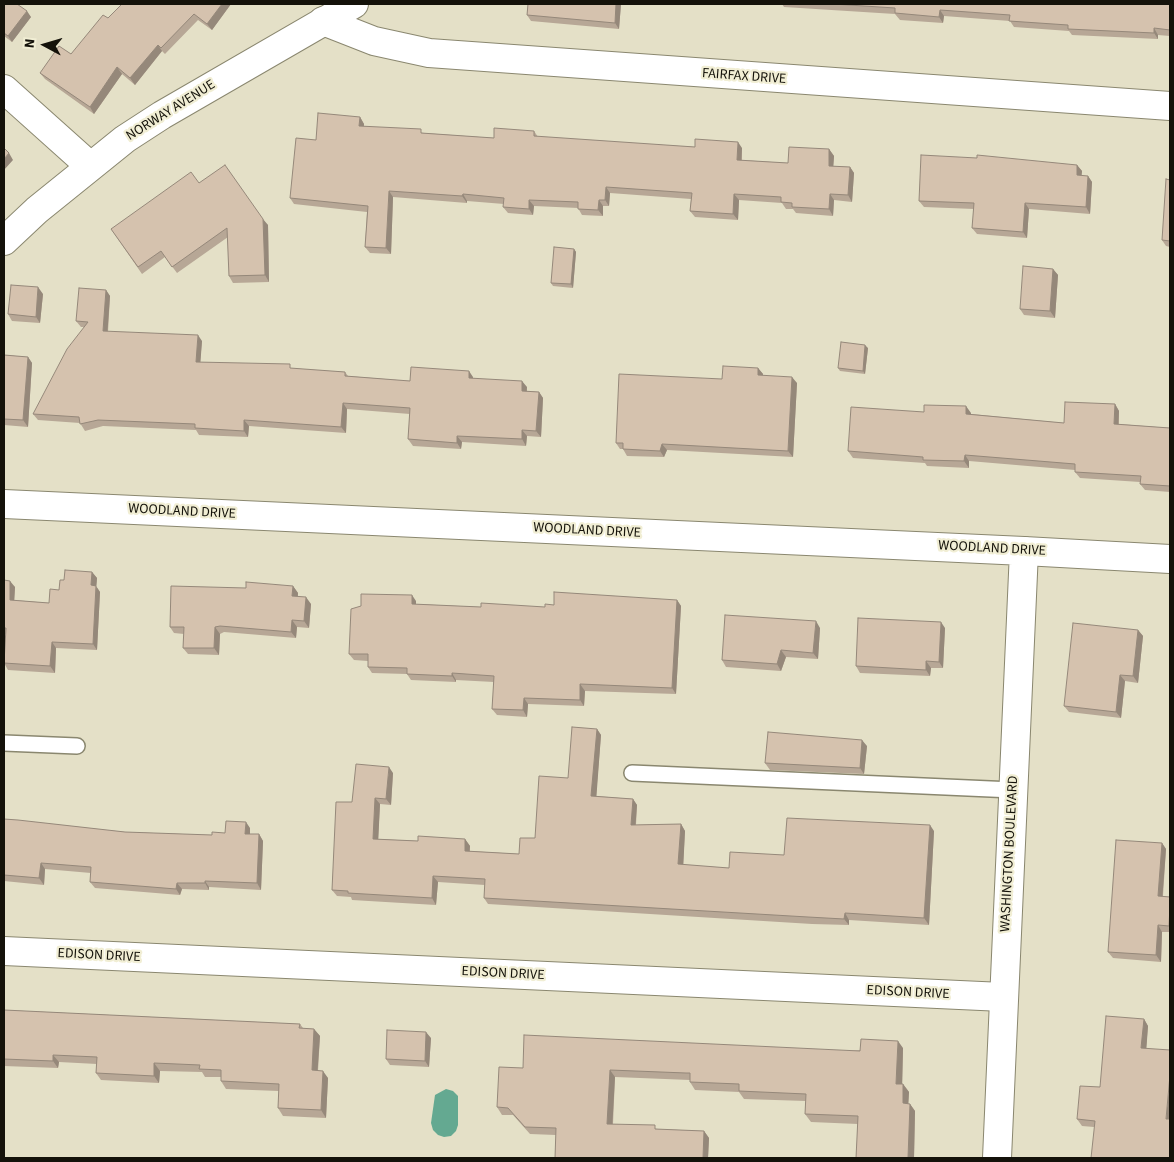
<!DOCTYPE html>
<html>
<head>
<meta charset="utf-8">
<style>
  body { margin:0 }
  #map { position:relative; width:1174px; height:1162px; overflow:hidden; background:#e4e0c7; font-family:"Source Sans 3",sans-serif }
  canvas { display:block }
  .frame { position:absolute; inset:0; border:5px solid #14120a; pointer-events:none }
  .north { position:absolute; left:20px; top:20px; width:50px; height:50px; -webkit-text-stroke:4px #f1eed4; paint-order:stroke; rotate:276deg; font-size:14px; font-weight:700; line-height:20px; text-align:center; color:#14120a }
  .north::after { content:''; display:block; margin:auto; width:18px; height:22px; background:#14120a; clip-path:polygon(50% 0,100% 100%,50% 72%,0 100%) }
</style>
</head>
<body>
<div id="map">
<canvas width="1174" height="1162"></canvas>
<div class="frame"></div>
<div class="north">N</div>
</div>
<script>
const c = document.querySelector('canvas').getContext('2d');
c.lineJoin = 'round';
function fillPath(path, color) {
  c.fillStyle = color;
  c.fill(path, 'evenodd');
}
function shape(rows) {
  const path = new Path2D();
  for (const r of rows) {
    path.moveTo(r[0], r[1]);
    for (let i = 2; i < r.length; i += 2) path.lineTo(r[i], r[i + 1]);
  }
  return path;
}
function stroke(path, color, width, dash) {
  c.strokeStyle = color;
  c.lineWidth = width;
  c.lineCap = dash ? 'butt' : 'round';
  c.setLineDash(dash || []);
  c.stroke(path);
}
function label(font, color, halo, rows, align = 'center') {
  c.font = font + ' "Source Sans 3",sans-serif';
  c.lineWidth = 4.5;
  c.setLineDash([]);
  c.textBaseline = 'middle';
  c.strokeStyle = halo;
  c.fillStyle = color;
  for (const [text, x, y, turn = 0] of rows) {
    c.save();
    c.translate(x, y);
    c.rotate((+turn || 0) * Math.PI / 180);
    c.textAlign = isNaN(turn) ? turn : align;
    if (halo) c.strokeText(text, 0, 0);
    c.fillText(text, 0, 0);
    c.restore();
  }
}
fillPath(shape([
  [446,1089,453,1091,458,1096,458,1125,456,1131,451,1136,444,1137,438,1135,433,1130,431,1123,435,1095]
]), '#64a991');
const lane = shape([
  [4,743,77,746],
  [632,773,1013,790]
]);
const street = shape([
  [323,21,374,41,429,53,1170,106],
  [4,89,90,166],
  [1024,551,1170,559],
  [4,951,1003,997]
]);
const secondary = shape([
  [4,241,37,210,125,139,162,115,354,4],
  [4,504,1024,551,997,1158]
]);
stroke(lane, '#8a876f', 18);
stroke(street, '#8a876f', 30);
stroke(secondary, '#8a876f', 30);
stroke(lane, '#fff', 15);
stroke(street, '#fff', 28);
stroke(secondary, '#fff', 28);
fillPath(shape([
  [4,4,31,17,12,42,4,36],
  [231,4,212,30,198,20,165,54,162,51,135,85,122,74,94,114,45,79,40,73,71,54,108,18],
  [528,4,621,4,619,29,531,21,527,15],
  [782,4,1170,4,1170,36,1158,35,1158,39,1072,35,1069,31,1014,27,1010,21,944,16,943,23,900,20,895,14,784,7],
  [360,117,364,124,364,126,424,133,494,138,534,131,538,137,695,147,742,148,742,160,788,163,829,149,834,156,833,166,850,167,854,173,852,202,834,200,833,216,796,213,793,209,786,209,782,203,739,200,738,220,695,217,690,211,691,199,610,193,609,206,603,206,603,216,582,215,578,208,534,206,533,215,508,213,503,207,504,204,467,201,467,203,393,197,391,254,370,253,365,247,367,212,294,204,290,198,316,140],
  [1077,165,1082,171,1081,176,1088,176,1092,182,1090,214,1029,209,1027,238,977,234,972,228,974,209,924,207,919,201],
  [1170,180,1170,247,1166,246,1162,240],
  [199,183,268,225,269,282,233,283,229,276,228,237,177,273,165,257,142,274,111,229],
  [574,249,576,252,573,288,553,286,551,283],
  [1053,269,1058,275,1055,318,1024,315,1020,309],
  [106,290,110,296,108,332,202,341,200,362,345,372,348,376,410,381,473,377,473,378,527,387,527,391,539,392,543,398,541,437,527,436,526,446,462,442,461,449,413,446,408,439,410,414,347,409,346,433,249,426,248,437,199,435,196,430,103,426,85,431,80,423,38,420,33,414,84,327,81,327,76,321],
  [43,294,40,323,12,321,8,314],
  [868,348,865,374,840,371,838,368],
  [4,355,28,357,32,363,28,427,4,425],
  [758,368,763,374,763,375,797,383,793,457,667,450,664,457,627,456,623,449,620,449,616,443,722,379],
  [1115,404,1119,411,1119,424,1170,428,1170,492,1145,490,1140,484,1140,482,1080,478,1075,472,1075,470,969,461,969,468,927,466,925,463,853,458,848,451,924,412,971,413,971,414,1064,423],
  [92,572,97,578,96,586,100,592,97,650,56,648,55,673,8,670,4,663,6,634,4,634,4,580,15,587,14,600,49,603,59,590,64,580],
  [293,586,298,593,298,597,311,604,309,628,297,627,296,638,224,632,220,634,219,655,188,654,183,648,184,634,174,633,170,627,246,588],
  [677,600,681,606,676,694,585,691,584,706,528,704,527,717,497,715,492,709,494,682,456,680,456,682,411,680,407,674,372,673,368,667,368,661,354,660,349,654,416,601,416,604,481,607,545,607,554,605],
  [820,628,818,659,786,657,781,671,726,667,722,660],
  [945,628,943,668,931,668,930,676,860,673,856,666],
  [1138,630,1143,636,1138,683,1125,681,1121,718,1069,712,1064,706],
  [597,729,601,735,596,796,633,799,637,805,636,825,681,824,685,831,683,865,729,868,784,855,934,831,929,925,849,920,849,925,812,924,488,904,484,898,485,885,438,882,436,905,352,900,351,897,337,896,332,890,352,802,393,773,391,805,380,804,378,839,418,841,465,839,470,846,470,851,519,854,535,838,568,778],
  [867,746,864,774,770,770,765,763],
  [4,819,125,832,212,835,225,833,250,828,250,834,259,834,263,841,261,890,209,887,209,890,182,889,180,895,95,888,90,882,91,873,45,869,44,885,4,881],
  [1162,843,1166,849,1163,896,1170,897,1170,932,1162,932,1161,962,1113,958,1108,952],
  [4,1010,300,1024,303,1028,314,1029,320,1036,318,1071,328,1078,326,1118,283,1116,278,1108,279,1091,226,1089,221,1081,221,1077,205,1077,202,1072,160,1071,159,1083,101,1080,96,1073,97,1064,59,1062,58,1068,4,1066],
  [1144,1019,1148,1026,1146,1048,1094,1127,1082,1126,1077,1119,1100,1087],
  [431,1038,429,1067,390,1065,386,1059],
  [903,1048,902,1084,903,1084,909,1092,908,1104,910,1104,915,1111,914,1158,856,1158,858,1124,811,1122,805,1114,806,1101,744,1099,739,1092,695,1090,690,1082,690,1080,615,1077,613,1124,658,1129,704,1131,709,1138,708,1158,555,1158,556,1135,530,1134,513,1115,502,1115,497,1107,523,1068]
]), '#b7a796');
fillPath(shape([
  [222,4,231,4,212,30,207,24],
  [616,4,621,4,619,29,615,23],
  [940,10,944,16,943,23,939,17],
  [27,11,31,17,12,42,8,36],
  [1154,28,1158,35,1158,39,1154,33],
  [158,45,162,51,135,85,130,78],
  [117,67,122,74,94,114,90,107],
  [360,117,364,124,363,133,359,126],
  [738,142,742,148,741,166,737,160],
  [829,149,834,156,833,172,829,166],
  [9,153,13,160,4,170,4,159],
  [1077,165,1082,171,1081,182,1077,175],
  [850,167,854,173,852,202,848,195],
  [1088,176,1092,182,1090,214,1086,207],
  [606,187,610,193,609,206,605,200],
  [389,191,393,197,391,254,386,248],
  [463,194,467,201,467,203,462,196],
  [734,194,739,200,738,220,733,214],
  [830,194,834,200,833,216,829,209],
  [529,200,534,206,533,215,529,209],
  [599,200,603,206,603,216,598,210],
  [1025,203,1029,209,1027,238,1023,232],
  [263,219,268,225,269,282,265,275],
  [574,249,576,252,573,288,571,284],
  [1053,269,1058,275,1055,318,1050,311],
  [38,287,43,294,40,323,36,317],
  [106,290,110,296,107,338,103,331],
  [198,335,202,341,200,368,196,362],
  [865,345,868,348,865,374,863,371],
  [28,357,32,363,28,427,23,420],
  [758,368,763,374,762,381,758,375],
  [469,371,473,377,473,384,469,378],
  [792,377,797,383,793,457,788,451],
  [522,381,527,387,526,397,522,391],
  [539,392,543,398,541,437,536,431],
  [343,403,347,409,346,433,341,427],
  [1115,404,1119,411,1118,430,1114,424],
  [966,406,971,413,970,420,966,414],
  [244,420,249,426,248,437,244,431],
  [522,430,527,436,526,446,522,439],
  [457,436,462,442,461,449,457,443],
  [662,444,667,450,664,457,660,451],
  [965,455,969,461,969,468,964,461],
  [92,572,97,578,96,592,91,585],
  [10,581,15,587,14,606,10,600],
  [96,586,100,592,97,650,93,644],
  [293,586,298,593,297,603,292,596],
  [412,595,416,601,416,610,412,604],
  [306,597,311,604,309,628,304,621],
  [677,600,681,606,676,694,672,688],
  [292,620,297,627,296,638,291,632],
  [816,621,820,628,818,659,813,653],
  [941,622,945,628,943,668,939,662],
  [215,627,220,634,219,655,214,648],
  [1138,630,1143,636,1138,683,1133,676],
  [52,642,56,648,55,673,50,666],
  [781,650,786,657,781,671,777,664],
  [926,661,931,668,930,676,926,670],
  [452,673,456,680,456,682,452,676],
  [1120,675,1125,681,1121,718,1116,712],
  [580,684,585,691,584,706,580,700],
  [524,698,528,704,527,717,523,710],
  [597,729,601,735,596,802,591,796],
  [862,740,867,746,864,774,860,768],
  [389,767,393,773,391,805,386,799],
  [375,798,380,804,378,845,373,839],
  [633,799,637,805,635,832,631,825],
  [246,822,250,828,250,840,245,834],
  [681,824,685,831,683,871,678,864],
  [930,825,934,831,929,925,924,918],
  [259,834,263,841,261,890,257,883],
  [465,839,470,846,469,857,465,851],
  [1162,843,1166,849,1162,902,1158,896],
  [41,863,45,869,44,885,39,878],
  [433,876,438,882,436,905,432,898],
  [205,881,209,887,209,890,205,883],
  [177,883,182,889,180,895,176,889],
  [845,913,849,920,849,925,844,919],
  [1158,925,1162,932,1161,962,1156,955],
  [1144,1019,1148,1026,1146,1054,1141,1048],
  [314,1029,320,1036,317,1078,312,1070],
  [426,1032,431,1038,429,1067,425,1061],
  [898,1041,903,1048,902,1092,896,1084],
  [53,1055,59,1062,58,1068,53,1061],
  [154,1063,160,1071,159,1083,154,1076],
  [610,1070,615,1077,612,1131,607,1124],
  [323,1071,328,1078,326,1118,321,1110],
  [1170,1075,1170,1124,1166,1119],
  [903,1084,909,1092,908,1111,903,1103],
  [910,1104,915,1111,914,1158,908,1158],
  [704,1131,709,1138,708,1158,703,1158]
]), '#95887a');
const building = shape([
  [4,4,17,4,27,11,8,36,4,33,4,4],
  [122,4,222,4,207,24,194,14,161,48,158,45,130,78,117,67,90,107,40,73,59,46,71,54,103,15,108,18,122,4],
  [528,4,616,4,615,23,527,15,528,4],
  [833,4,1170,4,1170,30,1154,28,1154,33,1068,29,1068,25,1009,21,1010,15,940,10,939,17,895,13,895,8,833,4],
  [318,113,360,117,359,126,421,129,421,133,494,138,494,128,534,131,534,136,695,147,695,139,738,142,737,160,788,163,789,147,829,149,829,166,850,167,848,195,830,194,829,209,792,207,792,203,781,202,781,197,734,194,733,214,690,211,692,193,606,187,605,200,599,200,598,210,578,209,578,202,529,200,529,209,503,207,504,198,463,194,462,196,389,191,386,248,365,247,368,206,290,198,296,138,316,140,318,113],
  [4,148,9,153,4,159,4,148],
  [921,155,977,158,977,155,1077,165,1077,175,1088,176,1086,207,1025,203,1023,232,972,228,974,203,919,201,921,155],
  [225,165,263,219,265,275,229,276,227,228,172,267,161,251,138,267,111,229,191,172,199,183,225,165],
  [1166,179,1170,180,1170,241,1162,240,1166,179],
  [554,247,574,249,571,284,551,283,554,247],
  [1023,266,1053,269,1050,311,1020,309,1023,266],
  [11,285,38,287,36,317,8,314,11,285],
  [79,288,106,290,103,331,198,335,196,362,290,364,290,368,345,372,345,376,410,381,411,367,469,371,469,378,522,381,522,391,539,392,536,431,522,430,522,439,457,436,457,443,408,439,410,408,343,403,341,427,244,420,244,431,195,428,195,424,98,420,80,424,79,417,33,414,67,349,88,322,76,321,79,288],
  [841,342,865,345,863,371,838,368,841,342],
  [4,355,28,357,23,420,4,419,4,355],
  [723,366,758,368,758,375,792,377,788,451,662,444,660,451,623,449,623,443,616,443,619,374,722,379,723,366],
  [1065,402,1115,404,1114,424,1170,428,1170,486,1140,484,1141,476,1075,472,1075,464,965,455,964,461,923,460,923,457,848,451,851,407,924,412,924,405,966,406,966,414,1064,423,1065,402],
  [65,570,92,572,91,585,96,586,93,644,52,642,50,666,4,663,6,628,4,628,4,580,10,581,10,600,49,603,50,589,59,590,60,580,64,580,65,570],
  [246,582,293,586,292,596,306,597,304,621,292,620,291,632,220,626,215,627,214,648,183,648,184,627,170,627,171,586,246,588,246,582],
  [554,592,677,600,672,688,580,684,580,700,524,698,523,710,492,709,494,676,452,673,452,676,407,674,407,668,368,667,368,654,349,654,351,609,361,606,361,594,412,595,412,604,481,607,481,603,545,607,545,604,554,605,554,592],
  [725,615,816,621,813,653,781,650,777,664,722,660,725,615],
  [858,618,941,622,939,662,926,661,926,670,856,666,858,618],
  [1073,623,1138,630,1133,676,1120,675,1116,712,1064,706,1073,623],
  [572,727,597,729,591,796,633,799,631,825,681,824,678,864,729,868,730,852,784,855,787,818,930,825,924,918,845,913,844,919,808,917,484,898,485,879,433,876,432,898,348,893,348,891,332,890,336,802,352,802,356,764,389,767,386,799,375,798,373,839,418,841,418,836,465,839,465,851,519,854,520,838,535,838,539,776,568,778,572,727],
  [768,732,862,740,860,768,765,763,768,732],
  [4,819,18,820,125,832,212,835,212,832,225,833,226,821,246,822,245,834,259,834,257,883,205,881,205,883,177,883,176,889,90,882,91,867,41,863,39,878,4,875,4,819],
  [1116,840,1162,843,1158,896,1170,897,1170,906,1169,926,1158,925,1156,955,1108,952,1116,840],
  [4,1010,300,1024,299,1028,314,1029,312,1070,323,1071,321,1110,278,1108,279,1084,221,1081,221,1070,199,1069,200,1065,154,1063,154,1076,96,1073,97,1057,53,1055,53,1061,4,1059,4,1010],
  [1106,1016,1144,1019,1141,1048,1170,1050,1170,1075,1166,1119,1170,1119,1170,1158,1091,1158,1095,1121,1077,1119,1080,1086,1100,1087,1106,1016],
  [387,1030,426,1032,425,1061,386,1059,387,1030],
  [524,1035,860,1051,861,1039,898,1041,896,1084,903,1084,903,1103,910,1104,908,1158,856,1158,858,1116,805,1114,806,1094,739,1091,739,1084,690,1082,690,1073,686,1073,610,1070,607,1124,655,1125,655,1129,704,1131,703,1158,555,1158,556,1128,525,1127,508,1108,497,1107,499,1067,523,1068,524,1035]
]);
fillPath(building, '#d5c2ae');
stroke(building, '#95887a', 1);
label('14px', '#14120a', '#f1eed4', [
  ["FAIRFAX DRIVE",744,77,4],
  ["NORWAY AVENUE",171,111,-32],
  ["WOODLAND DRIVE",182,512,3],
  ["WOODLAND DRIVE",587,531,3],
  ["WOODLAND DRIVE",992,549,3],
  ["WASHINGTON BOULEVARD",1010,854,-87],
  ["EDISON DRIVE",99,956,3],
  ["EDISON DRIVE",503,974,3],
  ["EDISON DRIVE",908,993,3]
]);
</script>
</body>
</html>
